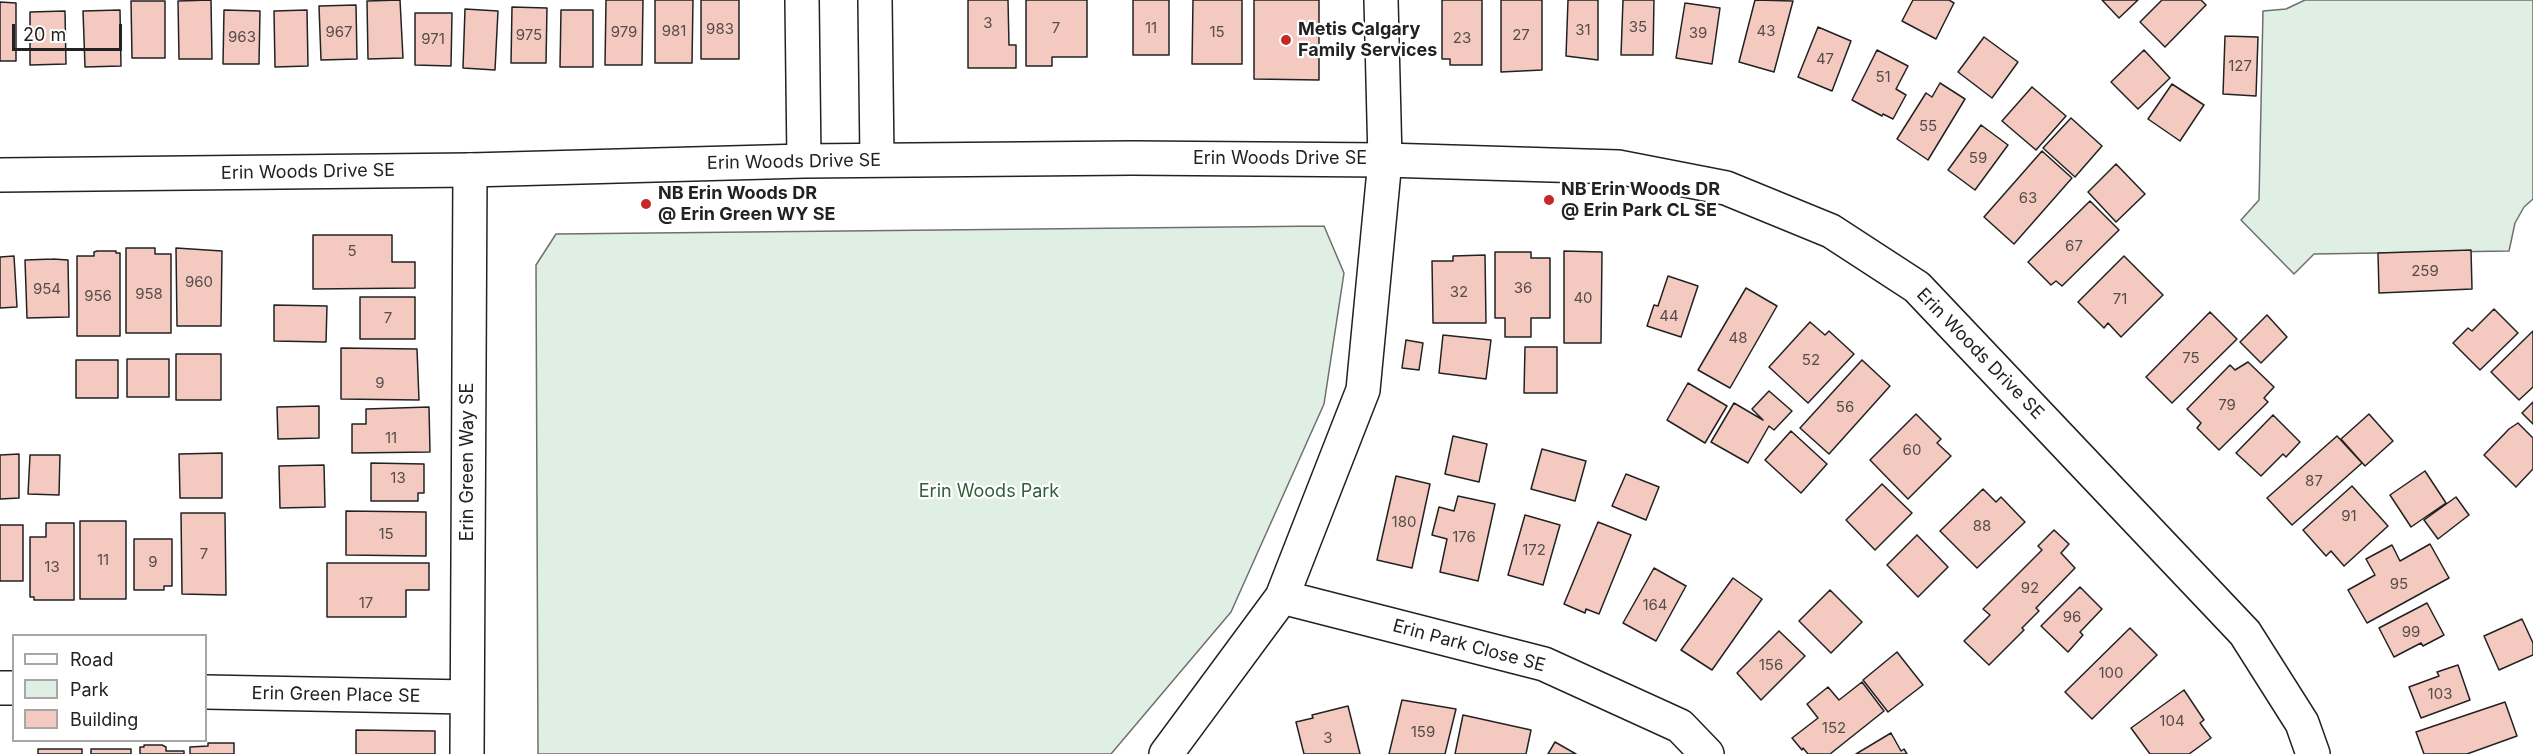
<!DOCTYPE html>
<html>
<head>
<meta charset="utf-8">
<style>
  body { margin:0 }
  #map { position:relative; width:2533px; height:754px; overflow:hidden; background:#fff; font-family:Inter,sans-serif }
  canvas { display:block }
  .legend { position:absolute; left:12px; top:634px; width:195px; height:108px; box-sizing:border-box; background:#fff; border:2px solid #a7a7a7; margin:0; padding:8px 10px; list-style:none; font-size:18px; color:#222 }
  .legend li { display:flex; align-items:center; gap:12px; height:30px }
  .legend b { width:30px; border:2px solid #a7a7a7 }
  .scale { position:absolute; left:12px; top:24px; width:110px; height:27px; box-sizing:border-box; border:3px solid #222; border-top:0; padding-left:8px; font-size:18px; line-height:21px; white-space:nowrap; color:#222; -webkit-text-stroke:4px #fff; paint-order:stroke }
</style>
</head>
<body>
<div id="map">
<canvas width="2533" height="754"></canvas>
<ul class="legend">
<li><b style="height:8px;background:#fff"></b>Road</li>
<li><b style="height:16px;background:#e0efe3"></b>Park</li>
<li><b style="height:16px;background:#f3c9c0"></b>Building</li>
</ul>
<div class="scale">20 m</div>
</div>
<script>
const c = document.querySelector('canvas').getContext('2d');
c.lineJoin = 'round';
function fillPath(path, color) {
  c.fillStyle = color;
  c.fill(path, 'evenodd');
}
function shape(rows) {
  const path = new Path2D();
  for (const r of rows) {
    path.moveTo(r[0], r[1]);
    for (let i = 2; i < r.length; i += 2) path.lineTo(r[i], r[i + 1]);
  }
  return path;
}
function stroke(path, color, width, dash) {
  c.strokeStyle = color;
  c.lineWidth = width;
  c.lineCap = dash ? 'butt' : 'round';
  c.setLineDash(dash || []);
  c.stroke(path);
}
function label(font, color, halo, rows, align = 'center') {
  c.font = font + ' Inter,sans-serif';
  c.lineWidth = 4.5;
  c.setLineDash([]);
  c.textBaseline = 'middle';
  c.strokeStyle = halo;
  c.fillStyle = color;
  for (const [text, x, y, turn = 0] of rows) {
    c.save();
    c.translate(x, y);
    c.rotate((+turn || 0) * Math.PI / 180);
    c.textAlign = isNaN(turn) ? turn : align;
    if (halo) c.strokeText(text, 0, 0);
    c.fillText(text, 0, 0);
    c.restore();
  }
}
const green = shape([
  [2305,0,2533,0,2533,199,2524,207,2515,223,2509,251,2314,254,2294,274,2241,220,2259,200,2263,11,2286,9,2305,0],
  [1324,226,1344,273,1324,404,1231,612,1111,754,538,754,536,265,556,234,1324,226]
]);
fillPath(green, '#e0efe3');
stroke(green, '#6f6f6f', 1.5);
const building = shape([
  [211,0,212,59,179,59,178,1,211,0],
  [400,0,403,58,368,59,367,1,400,0],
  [606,0,643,0,642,65,605,65,606,0],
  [655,0,693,0,692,63,655,63,655,0],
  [701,0,739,0,739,59,701,59,701,0],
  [968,0,1008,0,1009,45,1016,45,1016,68,968,68,968,0],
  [1026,0,1087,0,1087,57,1052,57,1052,66,1026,66,1026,0],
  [1133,0,1169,0,1169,55,1133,55,1133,0],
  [1193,0,1242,0,1242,64,1192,64,1193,0],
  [1254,0,1319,0,1319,80,1254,79,1254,0],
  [1442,0,1482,0,1482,65,1450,65,1450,59,1442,59,1442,0],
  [1501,0,1542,0,1542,70,1501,72,1501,0],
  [1568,0,1598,0,1598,60,1566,56,1568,0],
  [1623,0,1654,0,1653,55,1621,55,1623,0],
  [1755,0,1793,1,1774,72,1739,62,1755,0],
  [1913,0,1949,0,1954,3,1936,39,1902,21,1913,0],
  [2102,0,2138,0,2119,18,2102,0],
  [2162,0,2201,0,2206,5,2165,47,2140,22,2162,0],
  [131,1,165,1,165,58,132,58,131,1],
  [0,2,16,3,16,61,0,61,0,2],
  [1685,3,1720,8,1712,64,1676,58,1685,3],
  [356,5,357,59,321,60,319,6,356,5],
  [512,7,547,8,546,63,511,63,512,7],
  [465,9,498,11,495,70,463,68,465,9],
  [120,10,121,66,85,67,83,11,120,10],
  [224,10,260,11,259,64,223,64,224,10],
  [307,10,308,66,275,67,274,11,307,10],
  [561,10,593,10,593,67,560,67,561,10],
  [65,11,66,64,30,65,30,12,65,11],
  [415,13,452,13,451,66,415,65,415,13],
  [1818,27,1851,41,1832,91,1798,77,1818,27],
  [2225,36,2258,37,2256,96,2223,94,2225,36],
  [1984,37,2018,62,1992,98,1958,72,1984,37],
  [1877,50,1908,66,1896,89,1906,95,1893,119,1883,114,1882,116,1852,100,1877,50],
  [2144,50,2170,78,2138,109,2111,82,2144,50],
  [1940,83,1965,99,1928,160,1897,139,1926,93,1932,97,1940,83],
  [2172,84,2204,105,2180,141,2148,119,2172,84],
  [2032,87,2066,116,2036,150,2002,121,2032,87],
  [2071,118,2102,146,2075,177,2043,148,2071,118],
  [1981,125,2008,145,1975,190,1948,170,1981,125],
  [2042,151,2072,178,2014,244,1984,217,2042,151],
  [2116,164,2145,194,2116,222,2088,192,2116,164],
  [2090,201,2119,230,2062,286,2056,281,2051,285,2028,262,2090,201],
  [313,235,392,235,392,262,415,262,415,288,313,289,313,235],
  [126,248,155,248,155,254,171,254,171,333,126,333,126,248],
  [176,248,222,251,221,326,177,326,176,248],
  [2471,250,2472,289,2379,293,2378,253,2471,250],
  [97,251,116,251,116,253,120,253,120,336,77,336,77,256,94,256,94,252,97,251],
  [1564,251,1602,252,1601,343,1564,343,1564,251],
  [1495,252,1531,252,1531,258,1550,258,1550,318,1531,318,1531,337,1505,337,1505,318,1495,318,1495,252],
  [1485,255,1486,323,1433,323,1432,261,1453,261,1453,256,1485,255],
  [14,256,17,307,0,308,0,257,14,256],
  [2124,256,2163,295,2121,337,2108,323,2104,328,2078,302,2124,256],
  [53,259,68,260,69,317,27,318,25,260,53,259],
  [1668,276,1698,286,1681,337,1647,326,1654,305,1658,306,1668,276],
  [1746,288,1777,306,1730,388,1698,370,1746,288],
  [360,297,415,297,415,339,360,339,360,297],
  [274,305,327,306,326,342,274,341,274,305],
  [2494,309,2518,333,2480,370,2453,343,2468,328,2472,331,2494,309],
  [2210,312,2237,339,2172,403,2146,377,2210,312],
  [2267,315,2287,337,2261,363,2240,342,2267,315],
  [1810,322,1825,335,1829,331,1854,354,1808,403,1769,367,1810,322],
  [2533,331,2533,387,2519,400,2491,372,2533,331],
  [1443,335,1491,340,1486,379,1439,373,1443,335],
  [1406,340,1423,343,1419,370,1402,368,1406,340],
  [1525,347,1557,347,1557,393,1524,393,1525,347],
  [341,348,417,349,419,400,341,399,341,348],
  [176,354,221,354,221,400,176,400,176,354],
  [127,359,169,359,169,397,127,397,127,359],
  [76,360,118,360,118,398,76,398,76,360],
  [1862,360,1890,386,1829,454,1800,428,1862,360],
  [2248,362,2274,387,2264,398,2268,402,2219,450,2197,428,2201,423,2187,409,2230,365,2235,370,2248,362],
  [1688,383,1727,406,1705,443,1667,420,1688,383],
  [1769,391,1792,411,1774,430,1769,426,1748,463,1711,442,1734,403,1763,420,1752,409,1769,391],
  [2533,402,2533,424,2522,413,2533,402],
  [319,406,319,438,278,439,277,407,319,406],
  [429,407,430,452,352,453,352,424,366,424,366,409,429,407],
  [1916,414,1941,439,1937,443,1951,456,1908,499,1870,460,1916,414],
  [2369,414,2393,441,2365,466,2341,439,2369,414],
  [2273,415,2300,442,2286,457,2283,454,2261,476,2236,453,2273,415],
  [2518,423,2533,438,2533,469,2516,487,2484,455,2509,429,2518,423],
  [1791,431,1827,464,1801,493,1765,460,1791,431],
  [1453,436,1487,444,1479,482,1445,474,1453,436],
  [2337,436,2362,463,2292,525,2267,498,2337,436],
  [1542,449,1586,461,1575,501,1531,489,1542,449],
  [222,453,222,498,180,498,179,454,222,453],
  [19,454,19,498,0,499,0,455,19,454],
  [30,455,60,455,59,495,28,494,30,455],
  [371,463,424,464,424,493,418,493,418,501,371,501,371,463],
  [324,465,325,507,280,508,279,466,324,465],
  [2425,471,2446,503,2411,527,2390,495,2425,471],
  [1626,474,1659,487,1646,520,1612,506,1626,474],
  [1396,476,1430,484,1412,568,1377,560,1396,476],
  [1882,484,1912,513,1875,550,1846,520,1882,484],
  [2352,486,2388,526,2344,566,2331,551,2326,556,2303,530,2352,486],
  [1983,489,1996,502,2001,497,2025,522,1977,568,1940,531,1983,489],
  [1458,496,1495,504,1478,581,1440,572,1447,539,1432,535,1439,507,1454,511,1458,496],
  [2456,497,2469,515,2438,539,2424,520,2456,497],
  [346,511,426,512,426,556,346,555,346,511],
  [181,513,225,513,226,595,182,594,181,513],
  [1525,515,1560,525,1543,585,1508,575,1525,515],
  [80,521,126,521,126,599,80,599,80,521],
  [1598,522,1631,535,1599,614,1586,609,1585,613,1564,604,1598,522],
  [46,523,74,523,74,600,34,600,34,597,30,597,30,537,46,537,46,523],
  [0,525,23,525,23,581,0,581,0,525],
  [2054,530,2069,544,2061,553,2075,568,2036,608,2039,611,2022,628,2024,630,1989,665,1964,641,1990,615,1983,609,2042,550,2038,546,2054,530],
  [1917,535,1948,567,1918,597,1887,565,1917,535],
  [134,539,172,539,172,586,164,586,164,590,134,590,134,539],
  [2430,544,2449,578,2367,623,2348,590,2375,575,2366,559,2392,545,2400,561,2430,544],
  [327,563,429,563,429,590,406,590,406,617,327,617,327,563],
  [1654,568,1686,586,1656,641,1623,623,1654,568],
  [1733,578,1762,599,1712,670,1681,650,1733,578],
  [2080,587,2102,609,2080,632,2083,635,2068,652,2041,626,2080,587],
  [1830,590,1862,622,1831,653,1799,621,1830,590],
  [2427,603,2444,635,2423,646,2421,643,2394,657,2379,628,2427,603],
  [2522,619,2533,643,2533,655,2499,670,2484,636,2522,619],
  [2130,628,2157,655,2092,719,2065,692,2130,628],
  [1779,631,1805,656,1761,700,1737,673,1779,631],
  [1897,652,1923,685,1888,712,1863,680,1897,652],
  [2458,665,2470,700,2421,718,2409,687,2439,676,2437,672,2458,665],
  [1862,682,1884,711,1830,754,1808,754,1803,748,1802,750,1792,738,1818,718,1807,704,1828,687,1839,700,1862,682],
  [2184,690,2204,720,2200,723,2211,738,2189,754,2150,754,2131,728,2184,690],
  [1402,700,1456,709,1445,754,1389,754,1402,700],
  [2505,702,2517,736,2467,754,2424,754,2416,732,2505,702],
  [1348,706,1360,754,1304,754,1296,722,1313,718,1312,715,1348,706],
  [1463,715,1531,730,1526,754,1455,754,1463,715],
  [356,730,435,731,435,754,356,754,356,730],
  [1891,733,1901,751,1904,749,1907,754,1856,754,1891,733],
  [1555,742,1576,754,1548,754,1555,742],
  [208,743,234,743,234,754,190,754,190,747,208,746,208,743],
  [144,745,162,745,166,747,166,751,184,751,184,754,140,754,140,747,144,747,144,745],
  [38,749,82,749,82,754,38,754,38,749],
  [91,749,131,749,131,754,91,754,91,749]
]);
fillPath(building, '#f3c9c0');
stroke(building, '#222', 1.5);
const minor = shape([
  [1282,597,1544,664,1680,726,1707,754],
  [0,688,14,688],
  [206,692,467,697],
  [467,754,470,170],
  [1166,754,1282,597,1363,390,1385,160,1381,0]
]);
const tertiary = shape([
  [802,0,804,161],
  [875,0,877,160],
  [0,175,470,170,804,161,1132,158,1385,160,1618,167,1726,188,1831,231,1917,287,2245,633,2302,723,2313,754]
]);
stroke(minor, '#222', 36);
stroke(tertiary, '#222', 36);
stroke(minor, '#fff', 33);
stroke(tertiary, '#fff', 33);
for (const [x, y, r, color] of [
  [1286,40,6,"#c62828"],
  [1549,200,6,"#c62828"],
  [646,204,6,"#c62828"]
]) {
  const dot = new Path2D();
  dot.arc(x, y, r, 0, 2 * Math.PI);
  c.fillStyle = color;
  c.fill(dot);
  stroke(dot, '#fff', 2);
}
label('15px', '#564c4a', null, [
  ["3",988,23],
  ["35",1638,27],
  ["7",1056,28],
  ["11",1151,28],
  ["983",720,29],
  ["31",1583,30],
  ["981",674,31],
  ["43",1766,31],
  ["967",339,32],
  ["979",624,32],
  ["15",1217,32],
  ["39",1698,33],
  ["975",529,35],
  ["27",1521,35],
  ["963",242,37],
  ["23",1462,38],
  ["971",433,39],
  ["47",1825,59],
  ["127",2240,66],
  ["51",1883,77],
  ["55",1928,126],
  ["59",1978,158],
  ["63",2028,198],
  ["67",2074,246],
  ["5",352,251],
  ["259",2425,271],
  ["960",199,282],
  ["36",1523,288],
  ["954",47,289],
  ["32",1459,292],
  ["958",149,294],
  ["956",98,296],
  ["40",1583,298],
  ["71",2120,299],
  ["44",1669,316],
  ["7",388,318],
  ["48",1738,338],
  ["75",2191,358],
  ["52",1811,360],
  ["9",380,383],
  ["79",2227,405],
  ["56",1845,407],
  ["11",391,438],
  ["60",1912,450],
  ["13",398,478],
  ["87",2314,481],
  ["91",2349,516],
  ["180",1404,522],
  ["88",1982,526],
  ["15",386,534],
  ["176",1464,537],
  ["172",1534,550],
  ["7",204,554],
  ["11",103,560],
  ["9",153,562],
  ["13",52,567],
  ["95",2399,584],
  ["92",2030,588],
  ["17",366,603],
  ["164",1655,605],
  ["96",2072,617],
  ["99",2411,632],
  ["156",1771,665],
  ["100",2111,673],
  ["103",2440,694],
  ["104",2172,721],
  ["152",1834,728],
  ["159",1423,732],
  ["3",1328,738]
]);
label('bold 18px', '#222', '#fff', [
  ["Metis Calgary",1298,30],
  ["Family Services",1298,51],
  ["NB Erin Woods DR",1561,190],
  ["@ Erin Park CL SE",1561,211],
  ["NB Erin Woods DR",658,194],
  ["@ Erin Green WY SE",658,215]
], 'left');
label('18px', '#222', '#fff', [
  ["Erin Woods Drive SE",1280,159],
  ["Erin Woods Drive SE",794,162,-1],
  ["Erin Woods Drive SE",308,172,-1],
  ["Erin Woods Drive SE",1980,354,46],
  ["Erin Green Way SE",468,462,-90],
  ["Erin Park Close SE",1469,646,15],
  ["Erin Green Place SE",336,695,1]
]);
label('18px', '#2f5e38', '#fff', [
  ["Erin Woods Park",989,492]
]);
</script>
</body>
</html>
